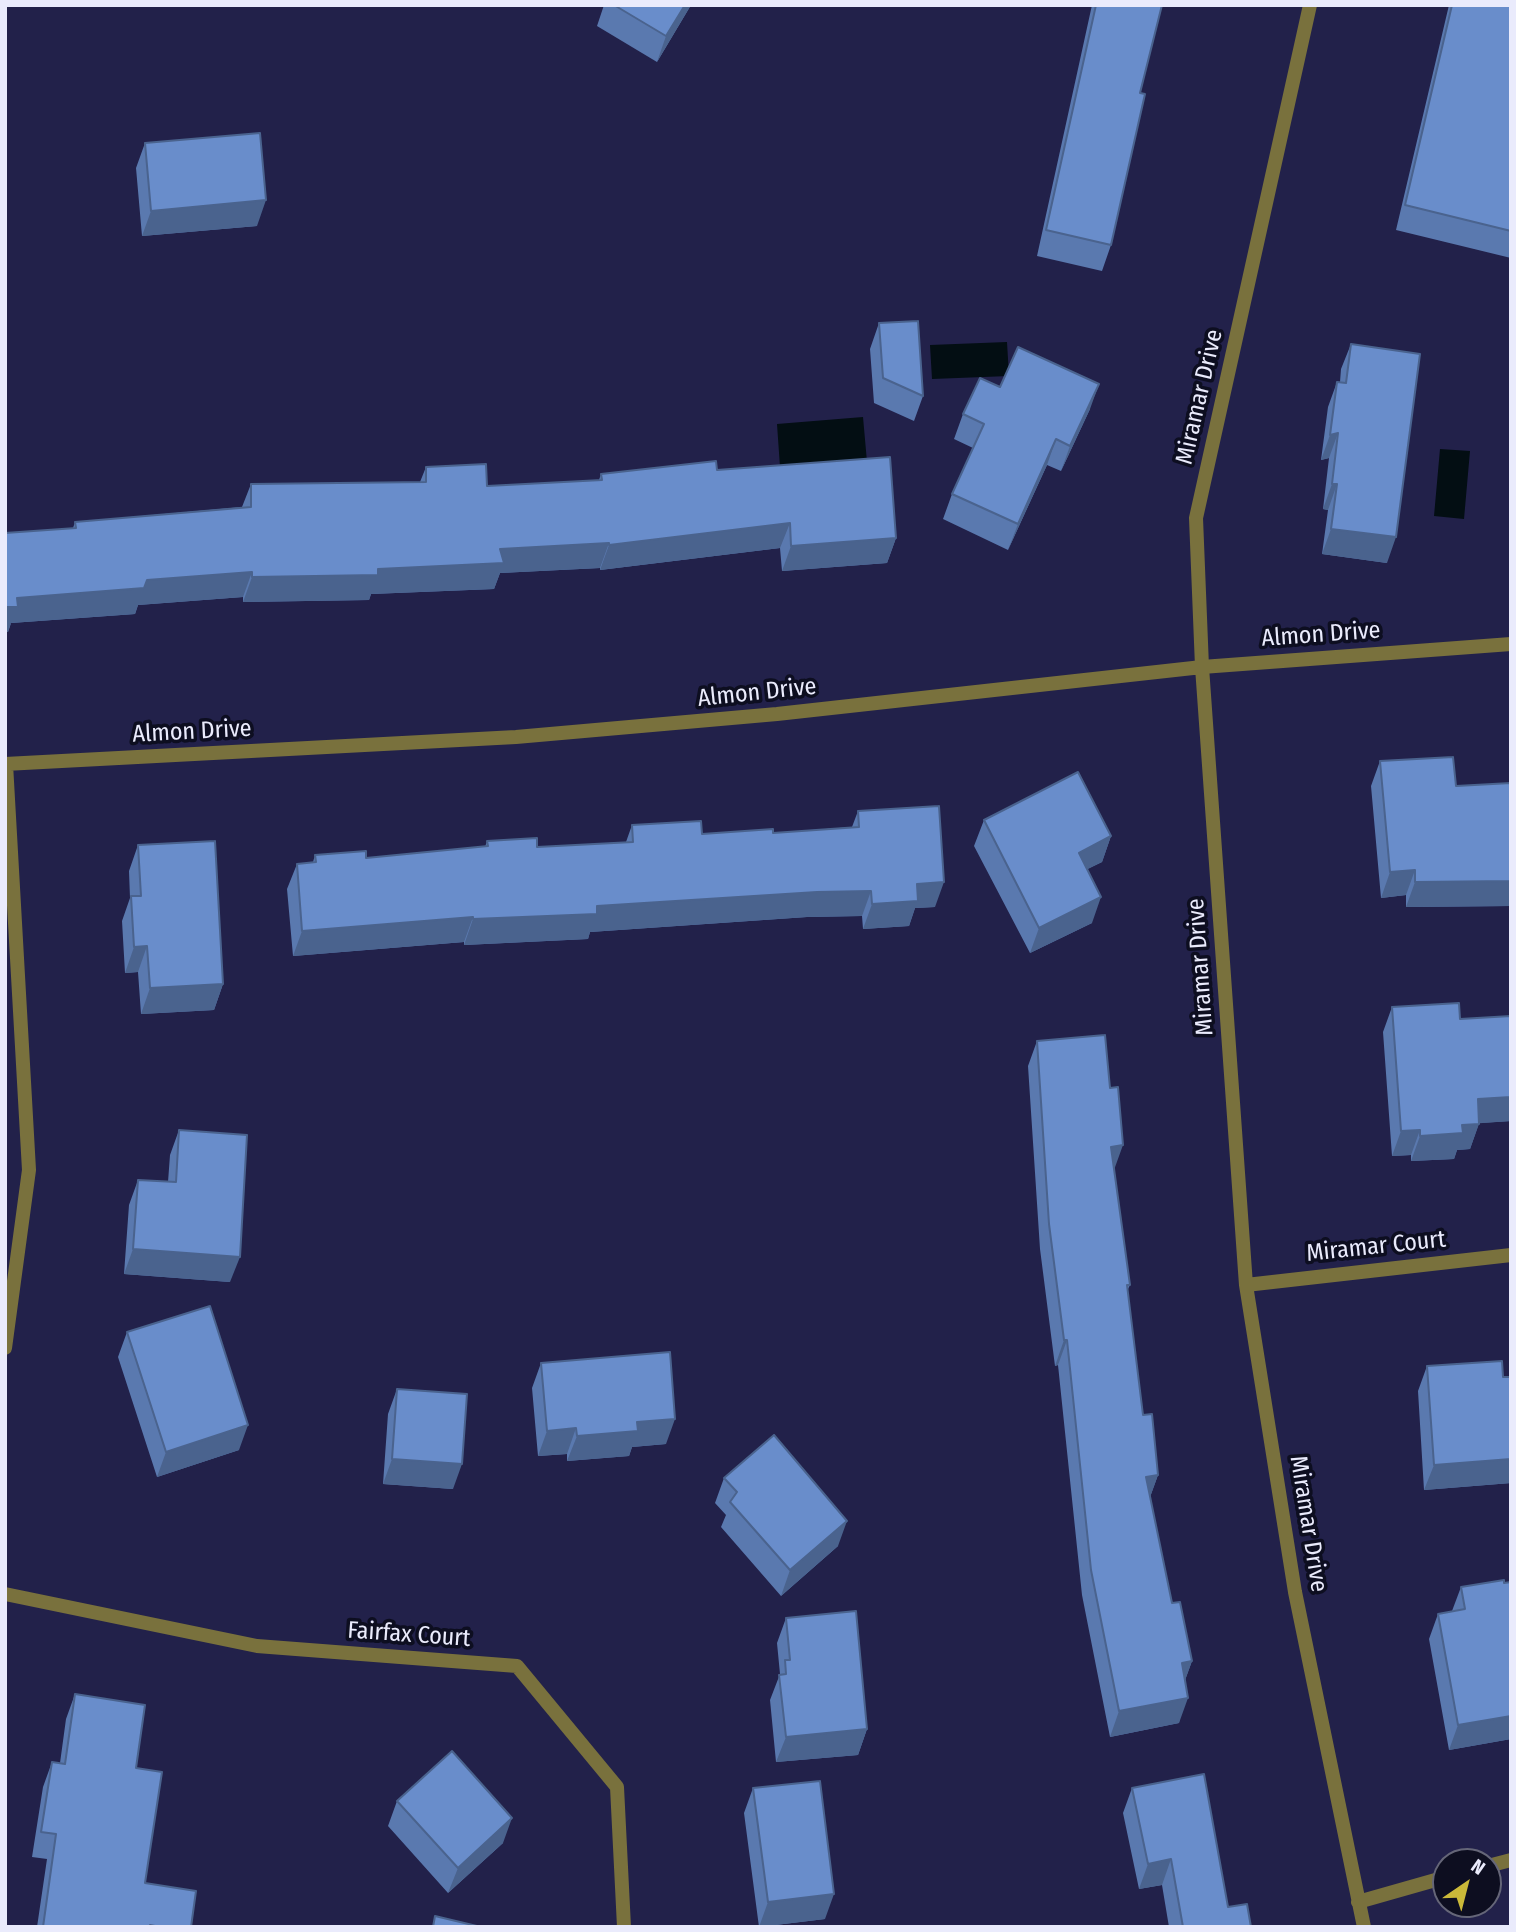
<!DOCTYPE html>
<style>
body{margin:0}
#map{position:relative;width:1516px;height:1932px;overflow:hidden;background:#22214a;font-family:"Fira Sans Condensed",sans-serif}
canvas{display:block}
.frame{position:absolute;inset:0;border:7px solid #eaebfc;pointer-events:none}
.north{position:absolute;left:1432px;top:1848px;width:70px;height:70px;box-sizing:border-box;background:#0d0e20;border:2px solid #656678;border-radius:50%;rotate:35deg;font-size:19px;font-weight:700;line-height:28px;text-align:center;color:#eaebfc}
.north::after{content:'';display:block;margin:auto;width:24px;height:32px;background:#cbb939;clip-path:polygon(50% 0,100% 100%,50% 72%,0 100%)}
</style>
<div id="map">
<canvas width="1516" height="1932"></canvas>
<div class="frame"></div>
<div class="north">N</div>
</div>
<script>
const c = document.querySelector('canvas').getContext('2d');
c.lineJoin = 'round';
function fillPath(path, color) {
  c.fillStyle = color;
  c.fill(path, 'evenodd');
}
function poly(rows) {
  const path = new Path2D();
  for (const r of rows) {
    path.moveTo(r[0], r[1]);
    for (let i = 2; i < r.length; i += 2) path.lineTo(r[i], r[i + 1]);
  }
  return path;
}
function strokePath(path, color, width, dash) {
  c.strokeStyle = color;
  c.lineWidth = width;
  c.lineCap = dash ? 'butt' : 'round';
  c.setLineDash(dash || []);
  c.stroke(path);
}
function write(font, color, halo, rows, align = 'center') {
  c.font = font + ' "Fira Sans Condensed",sans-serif';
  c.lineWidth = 7;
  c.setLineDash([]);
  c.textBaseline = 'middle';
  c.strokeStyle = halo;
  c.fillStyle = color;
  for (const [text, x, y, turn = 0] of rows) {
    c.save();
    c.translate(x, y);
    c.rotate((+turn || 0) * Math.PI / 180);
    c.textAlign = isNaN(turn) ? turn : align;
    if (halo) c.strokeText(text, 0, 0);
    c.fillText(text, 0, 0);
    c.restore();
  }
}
const water = poly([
 [1007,342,1009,376,932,379,930,345],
 [863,417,867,462,780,467,777,424],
 [1440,449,1470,451,1464,519,1434,516]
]);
const minor = poly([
 [1310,5,1196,518,1202,667,1246,1285,1295,1592,1364,1927],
 [5,764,516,737,777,714,1202,667,1511,644],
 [1246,1285,1511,1255],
 [5,1348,29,1170,6,764],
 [5,1594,257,1646,517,1666,617,1787,624,1927],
 [1488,1866,1511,1860],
 [1358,1902,1446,1877]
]);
const wall = poly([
 [604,5,691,5,657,62,597,26],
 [1092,5,1162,5,1140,93,1111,245,1102,271,1037,256],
 [1449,5,1511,5,1511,258,1396,230],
 [145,143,257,226,142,236,136,168],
 [879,323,923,396,914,421,874,403,870,349],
 [1351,344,1387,563,1322,554,1328,510,1323,509,1329,458,1321,460,1328,407,1337,382,1340,382,1341,369],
 [1000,387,1090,409,1061,471,1047,465,1008,550,943,519,952,494,973,448,954,439,963,414],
 [426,467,487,486,599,480,601,474,717,470,896,538,887,563,782,571,780,548,600,570,600,568,500,573,494,589,371,594,369,600,243,602,243,597,138,605,135,614,11,623,8,632,5,632,73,528,75,522,242,507,251,484,420,482],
 [1380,761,1456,786,1511,783,1511,906,1406,907,1406,895,1381,898,1371,786],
 [858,811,935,907,915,908,909,926,863,929,862,916,807,917,590,932,588,939,464,945,464,942,293,956,287,889,297,864,313,862,315,855,366,858,485,847,487,841,537,847,626,842,632,825,702,834,773,833,852,827],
 [984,820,1111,836,1102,862,1087,869,1092,923,1030,953,974,846],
 [138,845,223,984,214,1010,141,1014,138,972,125,973,122,921,130,898,129,871],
 [1392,1007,1460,1019,1511,1016,1511,1121,1479,1123,1470,1149,1457,1150,1454,1159,1411,1161,1411,1155,1392,1156,1383,1032],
 [1037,1041,1114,1170,1130,1285,1127,1291,1139,1388,1143,1415,1158,1475,1150,1497,1172,1603,1192,1661,1185,1680,1179,1723,1110,1737,1082,1595,1058,1365,1055,1366,1040,1249,1028,1066],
 [179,1130,230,1282,124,1274,129,1205,138,1180,168,1182,170,1155],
 [127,1332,239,1450,157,1477,118,1357],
 [541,1363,666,1444,632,1447,629,1456,567,1461,567,1454,538,1456,532,1388],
 [1427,1366,1503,1377,1511,1377,1511,1483,1424,1490,1418,1391],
 [397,1389,453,1489,383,1484,388,1414],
 [724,1478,838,1546,781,1596,721,1527,726,1515,715,1503],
 [1511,1582,1511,1739,1449,1750,1429,1639,1438,1614,1452,1611,1461,1587],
 [786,1618,867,1729,858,1755,776,1762,770,1700,780,1674,777,1643],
 [75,1694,136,1768,145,1883,191,1927,37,1927,47,1859,32,1857,43,1787,52,1762,60,1763,66,1719],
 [753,1788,825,1919,759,1927,744,1813],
 [1132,1788,1228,1907,1251,1927,1169,1927,1162,1885,1139,1889,1123,1813],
 [397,1801,503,1843,448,1893,388,1826]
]);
const shadedWall = poly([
 [685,5,691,5,657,62,666,36],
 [266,200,257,226,142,236,151,211],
 [1099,384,1090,409,1061,471,1070,446],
 [1338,433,1329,458,1321,460,1330,435],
 [1056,439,1047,465,1008,550,1018,524],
 [1332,484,1337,484,1328,510,1323,509],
 [790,523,780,548,600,570,609,545],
 [1331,529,1396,537,1387,563,1322,554],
 [896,538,887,563,782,571,791,546],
 [609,543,600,568,500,573,494,589,371,594,369,600,243,602,252,577,500,549],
 [252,572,243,597,138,605,135,614,11,623,8,632,5,632,5,607,17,598,147,580],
 [1111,836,1102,862,1070,878,1079,853],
 [1415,870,1406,895,1381,898,1390,872],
 [1511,881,1511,906,1406,907,1415,882],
 [944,882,935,907,915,908,909,926,863,929,872,904,917,884],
 [871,891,862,916,807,917,590,932,588,939,464,945,473,919,597,906,817,892],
 [1101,897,1092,923,1030,953,1039,928],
 [473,917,464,942,293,956,302,931],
 [147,946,138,972,125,973,134,947],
 [223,984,214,1010,141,1014,150,988],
 [1511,1097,1511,1121,1469,1124,1478,1099],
 [1479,1124,1470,1149,1457,1150,1454,1159,1411,1161,1420,1136,1462,1125],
 [1420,1130,1411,1155,1392,1156,1401,1131],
 [1123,1145,1114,1170,1111,1147],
 [133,1249,240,1257,230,1282,124,1274],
 [1064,1340,1067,1340,1058,1365,1055,1366],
 [675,1419,666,1444,632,1447,629,1456,567,1461,577,1436,637,1422],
 [248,1425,239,1450,157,1477,166,1452],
 [576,1428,567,1454,538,1456,547,1431],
 [392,1459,462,1464,453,1489,383,1484],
 [1511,1459,1511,1483,1424,1490,1434,1465],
 [1158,1475,1149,1500,1146,1477],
 [847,1521,838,1546,781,1596,790,1570],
 [1192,1661,1183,1686,1182,1663],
 [1188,1698,1179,1723,1110,1737,1119,1711],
 [1511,1716,1511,1739,1449,1750,1458,1725],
 [867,1729,858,1755,776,1762,786,1737],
 [512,1818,503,1843,448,1893,458,1868],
 [1171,1859,1162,1885,1139,1889,1148,1864],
 [834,1894,825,1919,759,1927,768,1902]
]);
const building = poly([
 [614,5,685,5,666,36,614,5],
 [1096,5,1162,5,1140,93,1145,94,1111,245,1046,230,1096,5],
 [1452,5,1511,5,1511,231,1405,205,1452,5],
 [260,133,266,200,151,211,145,143,260,133],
 [918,321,923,396,883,378,879,323,918,321],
 [1351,344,1420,354,1396,537,1331,529,1337,484,1332,484,1338,433,1330,435,1337,382,1346,383,1351,344],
 [1018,347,1099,384,1070,446,1056,439,1018,524,952,494,984,424,963,414,980,378,1000,387,1018,347],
 [890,457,896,538,791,546,790,523,609,545,609,543,500,549,504,563,378,569,378,575,252,577,252,572,147,580,144,588,17,598,18,607,5,607,5,533,76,528,75,522,251,507,251,484,426,482,426,467,486,464,487,486,602,480,601,474,716,461,717,470,890,457],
 [1453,757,1456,786,1511,783,1511,881,1415,882,1415,870,1390,872,1380,761,1453,757],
 [1078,772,1111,836,1079,853,1101,897,1039,928,984,820,1078,772],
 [939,806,944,882,917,884,918,901,872,904,871,891,817,892,597,906,597,914,473,919,473,917,302,931,297,864,316,862,315,855,366,851,366,858,488,846,487,841,537,838,537,847,633,842,632,825,701,821,702,834,773,829,773,833,859,827,858,811,939,806],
 [215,841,223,984,150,988,147,946,134,947,131,896,141,896,138,845,215,841],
 [1459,1003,1460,1019,1511,1016,1511,1097,1478,1099,1479,1124,1462,1125,1463,1133,1420,1136,1420,1130,1401,1131,1392,1007,1459,1003],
 [1105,1035,1110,1088,1118,1087,1123,1145,1111,1147,1130,1285,1127,1285,1143,1415,1152,1414,1158,1475,1146,1477,1172,1603,1180,1602,1192,1661,1182,1663,1188,1698,1119,1711,1091,1570,1067,1340,1064,1340,1049,1224,1037,1041,1105,1035],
 [179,1130,247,1135,240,1257,133,1249,138,1180,176,1182,179,1130],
 [210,1306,248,1425,166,1452,127,1332,210,1306],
 [670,1352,675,1419,637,1422,638,1431,577,1436,576,1428,547,1431,541,1363,670,1352],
 [1502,1361,1503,1377,1511,1377,1511,1459,1434,1465,1427,1366,1502,1361],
 [397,1389,467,1394,462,1464,392,1459,397,1389],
 [774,1435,847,1521,790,1570,730,1502,737,1492,724,1478,774,1435],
 [1504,1580,1504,1583,1511,1582,1511,1716,1458,1725,1438,1614,1465,1609,1461,1587,1504,1580],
 [856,1611,867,1729,786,1737,779,1675,786,1674,785,1660,790,1660,786,1618,856,1611],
 [75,1694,145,1705,136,1768,162,1772,145,1883,196,1891,191,1927,160,1927,150,1925,150,1927,43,1927,56,1834,41,1832,52,1762,65,1764,75,1694],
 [452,1751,512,1818,458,1868,397,1801,452,1751],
 [1204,1774,1228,1907,1247,1904,1251,1927,1183,1927,1171,1859,1148,1864,1132,1788,1204,1774],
 [820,1781,834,1894,768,1902,753,1788,820,1781],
 [435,1916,481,1927,433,1927,435,1916]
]);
const streetNames = [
 ["Miramar Drive",1200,397,-77],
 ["Almon Drive",1321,635,-4],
 ["Almon Drive",757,693,-6],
 ["Almon Drive",192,732,-3],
 ["Miramar Drive",1201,967,-94],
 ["Miramar Court",1376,1247,-6],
 ["Miramar Drive",1308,1524,81],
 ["Fairfax Court",409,1635,4]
];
fillPath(water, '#030e13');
strokePath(minor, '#79713d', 14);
fillPath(wall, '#5a79af');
fillPath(shadedWall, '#4a638e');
fillPath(building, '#698dcb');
strokePath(building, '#4a638e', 2);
write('24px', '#eaebfc', '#0d0e20', streetNames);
</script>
